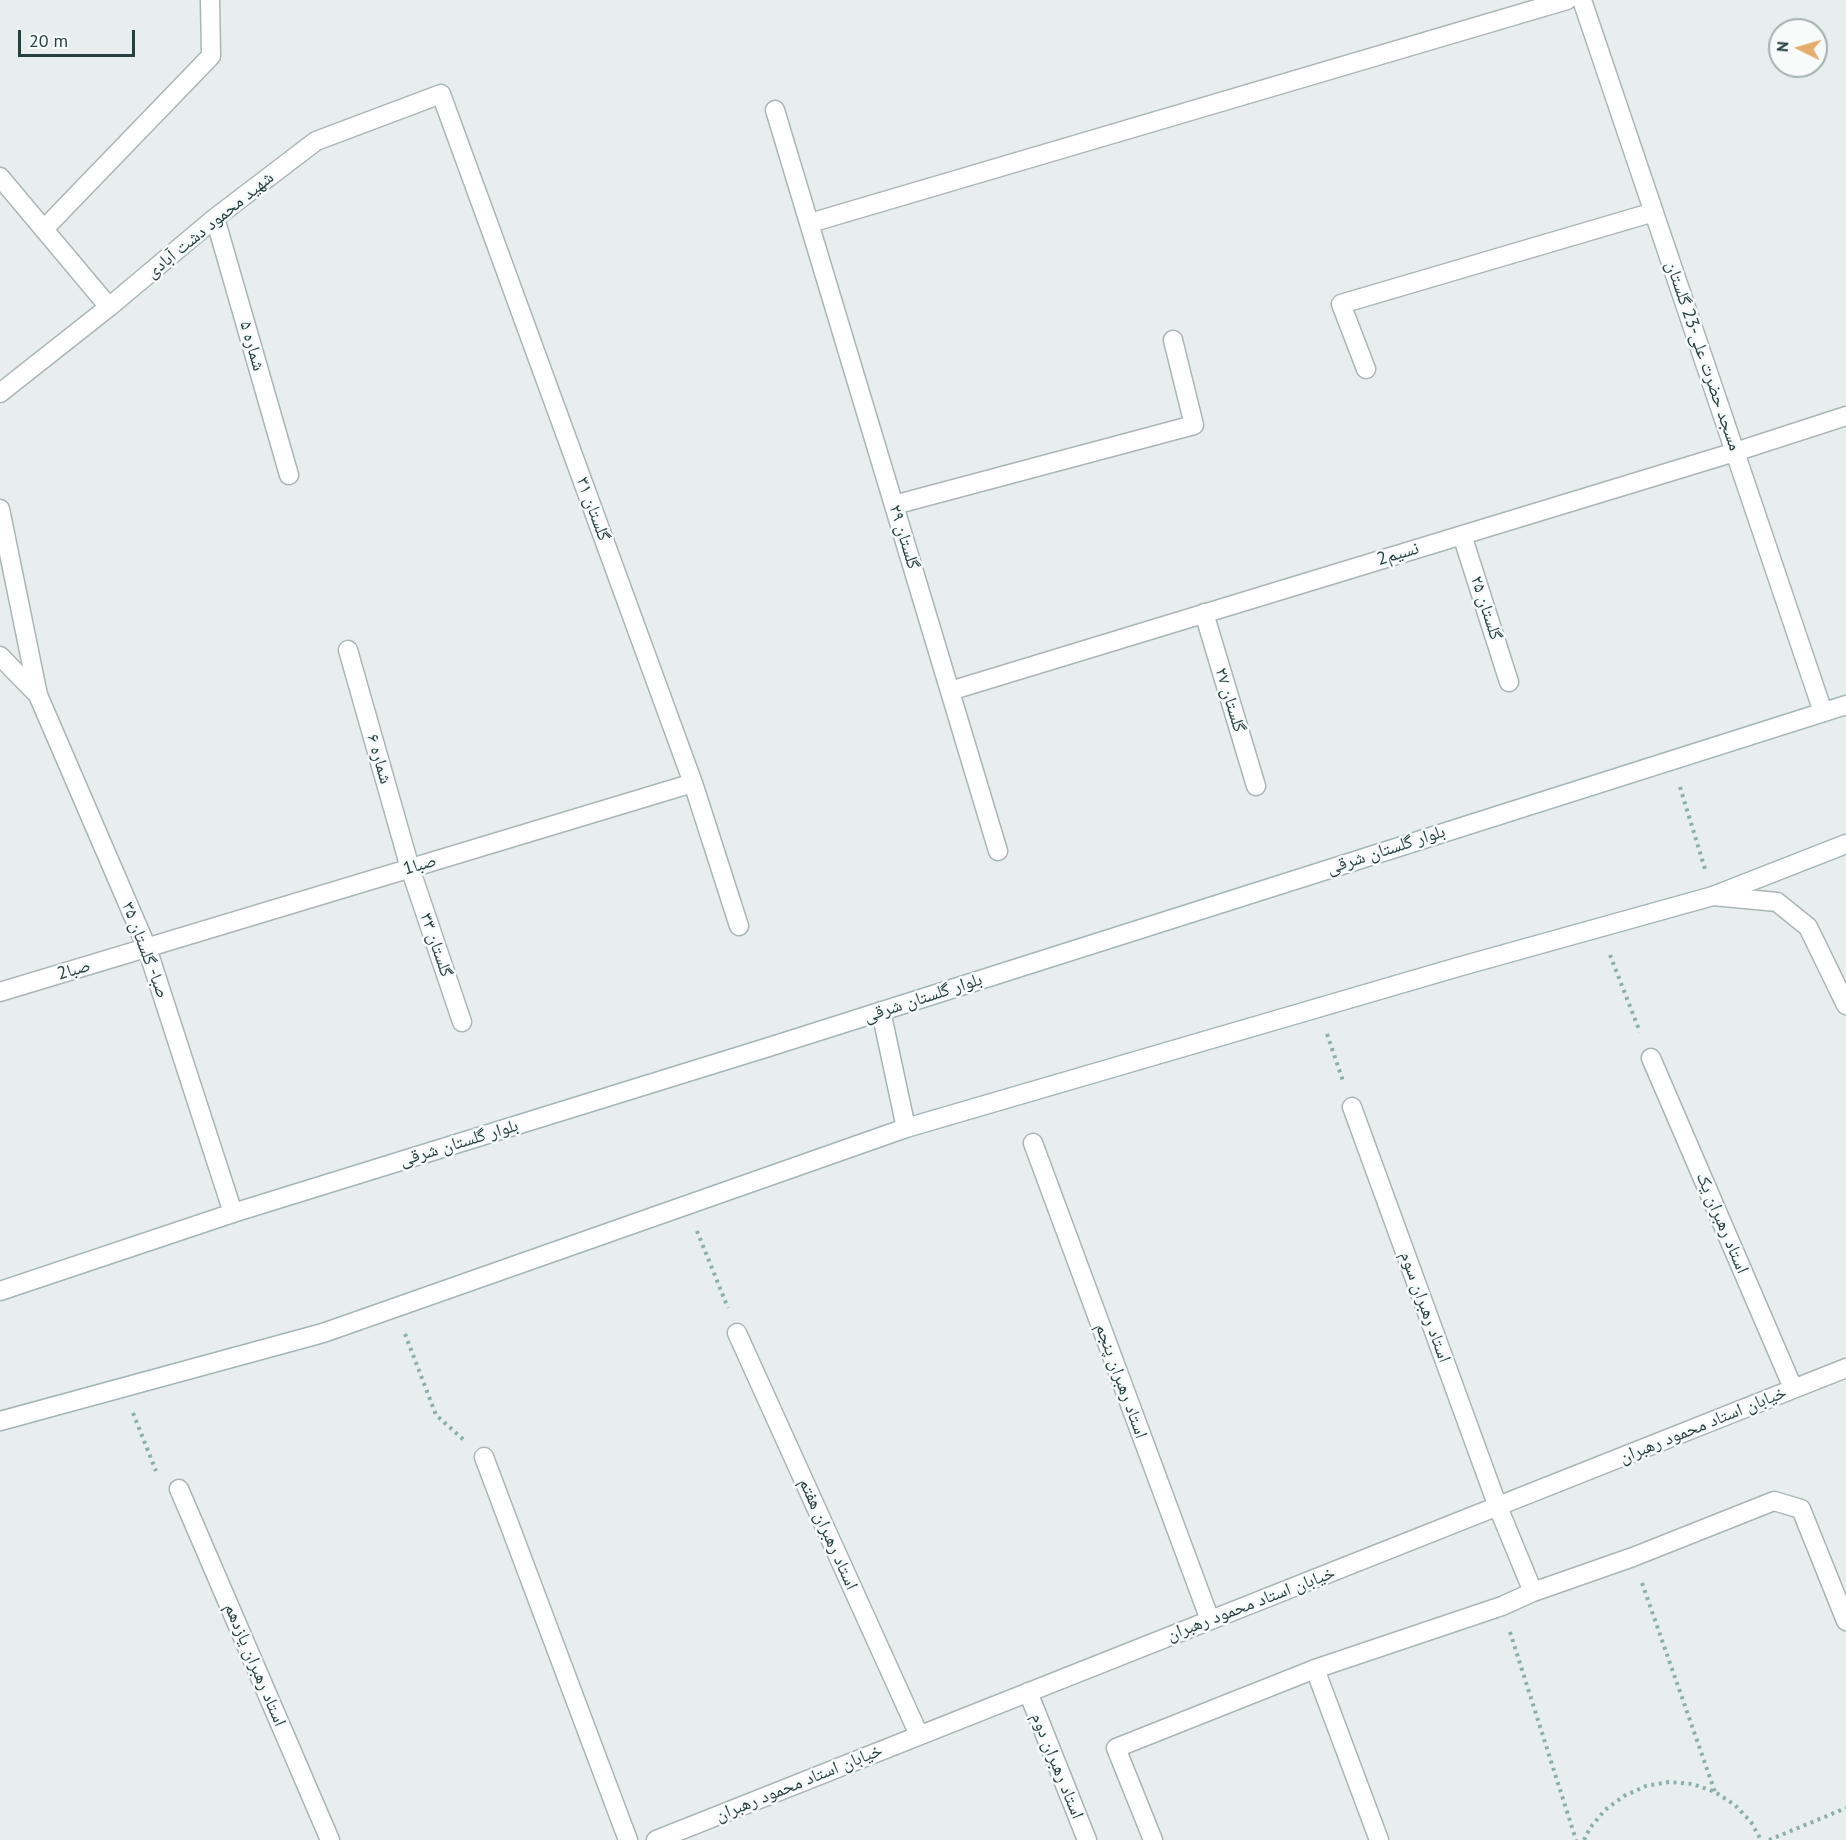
<!DOCTYPE html>
<meta charset="utf-8">
<style>
body{margin:0}
#map{position:relative;width:1846px;height:1840px;overflow:hidden;background:#e7eeed;font-family:"PT Sans",sans-serif}
canvas{display:block}
.north{position:absolute;left:1768px;top:18px;width:60px;height:60px;box-sizing:border-box;background:#f7fbfa;border:2px solid #a4b0af;border-radius:50%;rotate:275deg;font-size:16px;font-weight:700;line-height:24px;text-align:center;color:#273f3f}
.north::after{content:'';display:block;margin:auto;width:21px;height:27px;background:#e5ab6d;clip-path:polygon(50% 0,100% 100%,50% 72%,0 100%)}
.scale{position:absolute;left:18px;top:30px;width:117px;height:27px;box-sizing:border-box;border:3px solid #273f3f;border-top:0;padding-left:8px;font-size:18px;line-height:21px;white-space:nowrap;color:#273f3f;-webkit-text-stroke:4px #f7fbfa;paint-order:stroke}
</style>
<div id="map">
<canvas width="1846" height="1840"></canvas>
<div class="north">N</div>
<div class="scale">20 m</div>
</div>
<script>
const c = document.querySelector('canvas').getContext('2d');
c.lineJoin = 'round';
function poly(rows) {
  const path = new Path2D();
  for (const r of rows) {
    path.moveTo(r[0], r[1]);
    for (let i = 2; i < r.length; i += 2) path.lineTo(r[i], r[i + 1]);
  }
  return path;
}
function strokePath(path, color, width, dash) {
  c.strokeStyle = color;
  c.lineWidth = width;
  c.lineCap = dash ? 'butt' : 'round';
  c.setLineDash(dash || []);
  c.stroke(path);
}
function write(font, color, halo, rows, align = 'center') {
  c.font = font + ' "PT Sans","Noto Naskh Arabic",sans-serif';
  c.lineWidth = 5;
  c.setLineDash([]);
  c.textBaseline = 'middle';
  c.strokeStyle = halo;
  c.fillStyle = color;
  for (const [text, x, y, turn = 0] of rows) {
    c.save();
    c.translate(x, y);
    c.rotate((+turn || 0) * Math.PI / 180);
    c.textAlign = isNaN(turn) ? turn : align;
    if (halo) c.strokeText(text, 0, 0);
    c.fillText(text, 0, 0);
    c.restore();
  }
}
const path = poly([
 [1680,787,1705,869],
 [1610,955,1640,1032],
 [1327,1034,1343,1081],
 [697,1231,728,1308],
 [405,1334,436,1415,464,1440],
 [133,1413,156,1471],
 [1642,1583,1715,1792],
 [1510,1632,1576,1840],
 [1584,1840,1590,1828,1605,1810,1624,1796,1646,1786,1669,1782,1693,1784,1715,1792,1735,1805,1751,1822,1761,1840],
 [1769,1840,1846,1808]
]);
const minor = poly([
 [1582,0,1823,712],
 [775,110,998,851],
 [0,177,109,307],
 [215,218,289,475],
 [810,223,1567,0],
 [45,228,211,56,210,0],
 [1366,369,1341,304,1654,212],
 [0,393,109,307,215,218,316,141,441,94,693,783,739,926],
 [894,505,1194,425,1173,340],
 [0,509,38,695,147,948,233,1213],
 [1462,535,1509,682],
 [1204,613,1256,786],
 [348,650,410,868,462,1022],
 [0,656,38,695],
 [950,691,1735,452,1846,416],
 [1713,896,1777,902,1808,927,1846,1005],
 [0,992,693,783],
 [1651,1058,1793,1388],
 [1352,1107,1498,1507,1533,1592],
 [1033,1143,1210,1620],
 [737,1333,919,1735],
 [484,1457,628,1840],
 [179,1489,330,1840],
 [1315,1669,1379,1840],
 [1028,1692,1087,1840],
 [656,1840,1846,1368],
 [1153,1840,1116,1748,1315,1669,1502,1606,1533,1592,1633,1557,1774,1501,1801,1509,1846,1621]
]);
const secondary = poly([
 [881,1011,906,1128],
 [0,1291,233,1213,772,1046,1846,705],
 [0,1421,323,1333,906,1128,1458,967,1713,896,1846,844]
]);
const streetNames = [
 ["شهید محمود دشت آبادی",210,225,-39],
 ["شماره ۵",252,346,74],
 ["مسجد حضرت علی-23 گلستان",1703,356,71],
 ["گلستان ۳۱",593,509,70],
 ["گلستان ۲۹",904,537,73],
 ["نسیم2",1398,554,-17],
 ["گلستان ۲۵",1486,608,72],
 ["گلستان ۲۷",1230,700,73],
 ["شماره ۶",379,759,74],
 ["بلوار گلستان شرقی",1386,850,-18],
 ["صبا1",420,865,-17],
 ["گلستان ۳۳",436,945,71],
 ["صبا- گلستان ۳۵",145,950,69],
 ["صبا2",74,970,-17],
 ["بلوار گلستان شرقی",923,998,-18],
 ["بلوار گلستان شرقی",459,1143,-17],
 ["استاد رهبران یک",1722,1223,67],
 ["استاد رهبران سوم",1425,1307,70],
 ["استاد رهبران پنجم",1121,1381,70],
 ["خیابان استاد محمود رهبران",1703,1425,-22],
 ["استاد رهبران هفتم",828,1534,66],
 ["خیابان استاد محمود رهبران",1251,1604,-21],
 ["استاد رهبران یازدهم",255,1665,67],
 ["استاد رهبران دوم",1057,1766,68],
 ["خیابان استاد محمود رهبران",799,1783,-22]
];
strokePath(minor, '#aab6b5', 21);
strokePath(secondary, '#a3b6b5', 21);
strokePath(path, '#8aafad', 4, [3, 4.5]);
strokePath(minor, '#fff', 18);
strokePath(secondary, '#fff', 18);
write('18px', '#273f3f', '#f7fbfa', streetNames);
</script>
